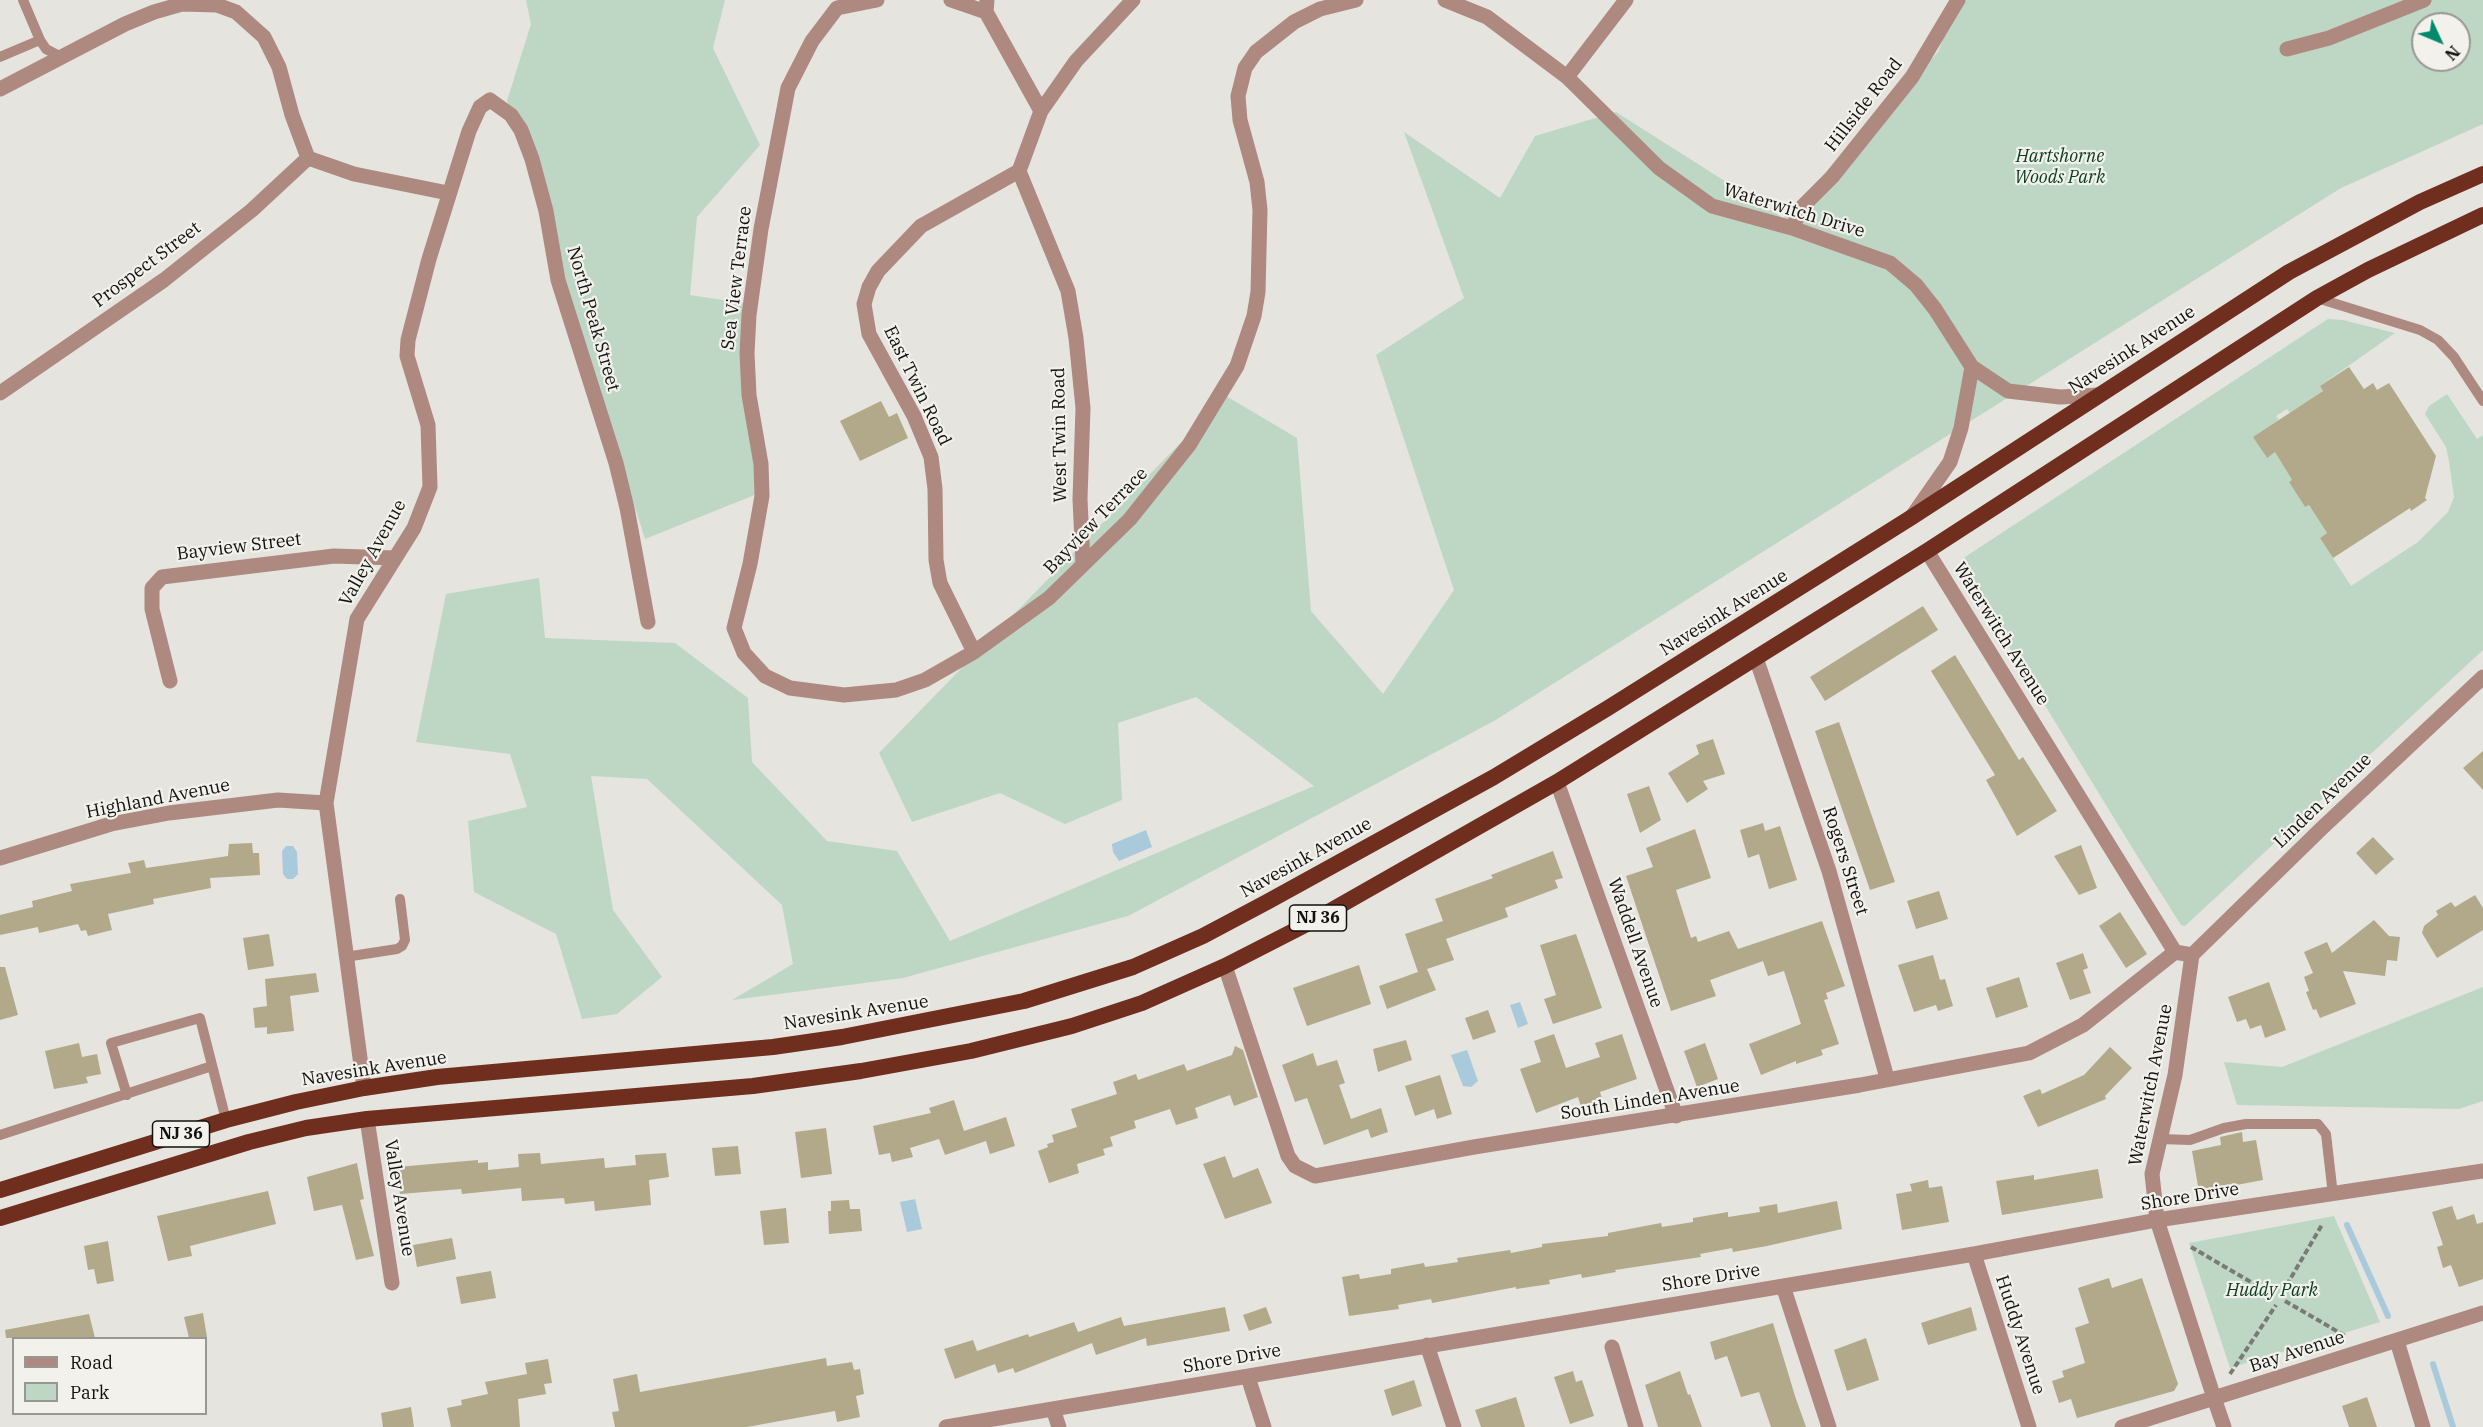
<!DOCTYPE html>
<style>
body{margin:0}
#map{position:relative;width:2483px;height:1427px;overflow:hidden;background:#e5e4df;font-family:"IBM Plex Serif",serif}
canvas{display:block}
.legend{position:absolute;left:12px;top:1337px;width:195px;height:78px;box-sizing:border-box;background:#f2f1ec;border:2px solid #989794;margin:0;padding:8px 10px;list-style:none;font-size:18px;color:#11110f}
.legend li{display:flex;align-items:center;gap:12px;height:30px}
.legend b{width:30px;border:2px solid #989794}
.north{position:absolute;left:2411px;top:12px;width:60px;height:60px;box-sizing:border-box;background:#f2f1ec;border:2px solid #989794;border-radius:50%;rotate:134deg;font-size:16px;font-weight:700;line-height:24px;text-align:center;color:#11110f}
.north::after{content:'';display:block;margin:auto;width:21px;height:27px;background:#04896d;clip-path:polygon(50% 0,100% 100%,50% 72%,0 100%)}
</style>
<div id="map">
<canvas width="2483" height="1427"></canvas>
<ul class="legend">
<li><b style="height:8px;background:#ad8980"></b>Road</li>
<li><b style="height:16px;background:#bed7c5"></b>Park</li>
</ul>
<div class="north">N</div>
</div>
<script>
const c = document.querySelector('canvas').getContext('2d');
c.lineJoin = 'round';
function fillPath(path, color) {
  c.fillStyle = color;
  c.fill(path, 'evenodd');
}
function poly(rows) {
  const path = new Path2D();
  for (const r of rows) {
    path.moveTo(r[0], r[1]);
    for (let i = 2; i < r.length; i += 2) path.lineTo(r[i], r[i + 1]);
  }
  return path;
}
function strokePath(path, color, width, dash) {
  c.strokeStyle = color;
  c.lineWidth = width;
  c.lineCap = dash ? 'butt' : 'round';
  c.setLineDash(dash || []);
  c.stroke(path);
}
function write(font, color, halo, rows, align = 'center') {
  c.font = font + ' "IBM Plex Serif",serif';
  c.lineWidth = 4.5;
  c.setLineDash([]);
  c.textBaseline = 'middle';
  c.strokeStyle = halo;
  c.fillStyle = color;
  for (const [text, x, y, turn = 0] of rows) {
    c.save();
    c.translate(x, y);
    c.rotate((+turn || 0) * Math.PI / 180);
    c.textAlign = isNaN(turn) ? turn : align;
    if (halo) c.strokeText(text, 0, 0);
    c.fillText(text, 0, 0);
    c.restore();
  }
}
const green = poly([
 [526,0,725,0,713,48,760,145,697,217,690,295,749,304,757,494,645,539,507,101,531,24],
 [1957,0,2483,0,2483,124,2341,188,1494,721,1128,916,903,978,732,1000,793,964,782,905,647,779,591,776,613,910,662,977,617,1014,582,1019,556,934,474,892,468,821,527,807,510,754,416,742,446,594,539,578,545,638,675,643,748,698,752,762,827,841,897,851,950,941,1314,786,1196,697,1118,723,1122,800,1065,824,1000,793,912,822,879,753,1226,396,1297,438,1311,611,1383,694,1454,590,1376,355,1464,298,1404,132,1500,198,1535,136,1616,112,1783,218,1938,52],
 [2423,24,2459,24,2459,60,2423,60],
 [2328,319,2343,320,2395,333,2320,386,2323,391,2290,413,2287,409,2276,416,2279,420,2254,437,2266,457,2275,452,2292,480,2289,482,2305,507,2309,505,2327,533,2320,538,2351,586,2418,542,2448,512,2454,497,2449,461,2446,447,2425,414,2429,406,2447,394,2477,439,2483,435,2483,650,2185,926,2181,925,2136,854,1970,583,1963,562,1965,557],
 [2483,987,2483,1101,2459,1109,2237,1105,2224,1062,2282,1067],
 [2334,1216,2380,1322,2230,1368,2189,1243]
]);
const water = poly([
 [1146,830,1152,847,1119,861,1113,852,1112,844],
 [286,846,293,846,297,852,298,874,293,879,287,879,283,874,282,851],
 [1520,1002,1528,1024,1518,1028,1510,1005],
 [1467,1050,1478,1081,1471,1087,1463,1086,1451,1055],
 [915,1199,922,1229,907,1232,900,1202]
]);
const stream = poly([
 [2347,1225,2388,1316],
 [2433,1364,2453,1427]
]);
const building = poly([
 [2349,367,2364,389,2373,383,2377,390,2389,383,2436,456,2425,498,2427,500,2411,511,2410,508,2333,558,2320,538,2327,533,2309,505,2305,507,2289,482,2292,480,2275,452,2267,458,2253,437,2323,391,2320,386],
 [881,401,889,417,897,413,908,438,860,461,840,421],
 [1923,606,1938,630,1825,701,1810,677],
 [1955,655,2019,760,2023,757,2057,811,2017,836,1986,780,1995,775,1931,671],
 [1839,722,1895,882,1870,890,1815,731],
 [1713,739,1725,774,1703,781,1708,789,1687,803,1668,773,1699,754,1696,745],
 [2483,751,2483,790,2463,768],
 [1649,786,1661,820,1640,833,1627,794],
 [1763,823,1765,831,1780,826,1797,880,1769,889,1759,854,1748,858,1740,830],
 [1695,829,1711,878,1676,890,1691,938,1696,936,1698,942,1729,931,1738,949,1822,921,1845,986,1826,993,1828,999,1824,1000,1839,1044,1821,1050,1823,1055,1796,1064,1796,1061,1761,1075,1749,1044,1801,1024,1784,971,1768,976,1763,961,1710,980,1716,996,1671,1011,1626,876,1653,867,1646,848],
 [2373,837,2394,859,2376,875,2356,853],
 [252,843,253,853,259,853,260,875,210,878,211,888,153,899,154,904,108,914,112,930,88,936,86,930,81,931,78,924,39,933,38,927,0,935,0,915,33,907,32,901,72,891,70,884,131,873,128,863,144,860,146,868,228,856,229,844],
 [2081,845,2097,888,2079,895,2054,856],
 [1553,851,1563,878,1555,880,1558,888,1505,908,1508,917,1446,939,1454,960,1427,969,1436,990,1387,1009,1379,986,1418,972,1405,934,1443,921,1435,899,1493,878,1491,875],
 [1939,891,1948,919,1916,929,1907,901],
 [2475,895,2483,908,2483,930,2437,958,2422,933,2424,926,2438,915,2436,911,2451,902,2455,907],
 [2120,912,2147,954,2126,968,2099,926],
 [2374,920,2389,936,2400,937,2397,961,2387,960,2385,976,2343,971,2356,1004,2320,1018,2316,1009,2313,1010,2306,992,2309,991,2304,977,2313,973,2304,952,2327,942,2332,953],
 [269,934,274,966,248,970,243,938],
 [1576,934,1602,1008,1553,1024,1544,999,1556,995,1540,945],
 [2083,953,2088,968,2083,970,2091,993,2070,1000,2056,963],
 [1933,955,1940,980,1945,979,1953,1006,1938,1011,1936,1005,1914,1012,1898,965],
 [1359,965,1371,1004,1307,1026,1293,988],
 [0,967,5,967,18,1015,0,1020],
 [316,973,319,992,290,996,294,1031,267,1034,267,1027,255,1028,253,1008,267,1006,265,979],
 [2019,977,2028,1007,1996,1018,1986,988],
 [2269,982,2286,1030,2265,1038,2261,1025,2250,1029,2246,1019,2237,1022,2228,997],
 [1488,1010,1496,1032,1473,1040,1465,1018],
 [1554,1034,1566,1068,1600,1057,1595,1043,1622,1034,1637,1079,1600,1092,1604,1106,1583,1113,1578,1097,1536,1113,1520,1069,1541,1062,1534,1041],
 [1406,1040,1412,1060,1378,1072,1373,1049],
 [79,1043,82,1057,97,1054,101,1074,86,1077,88,1083,54,1089,45,1051],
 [1705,1043,1718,1079,1697,1087,1684,1051],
 [1235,1046,1243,1050,1258,1097,1234,1106,1230,1095,1195,1108,1198,1118,1176,1125,1170,1109,1134,1121,1136,1128,1110,1137,1113,1146,1103,1149,1105,1155,1077,1164,1079,1173,1049,1183,1038,1151,1048,1147,1047,1144,1054,1142,1052,1135,1077,1127,1071,1109,1117,1094,1113,1082,1136,1074,1138,1080,1184,1064,1187,1071,1232,1055],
 [2110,1047,2132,1068,2105,1096,2106,1099,2038,1127,2023,1096,2040,1089,2042,1094,2084,1075],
 [1313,1053,1317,1066,1337,1060,1345,1083,1339,1085,1351,1119,1381,1108,1388,1132,1371,1138,1368,1129,1324,1145,1307,1098,1295,1102,1282,1065],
 [1440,1075,1452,1114,1437,1119,1434,1109,1415,1116,1405,1086],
 [954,1100,964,1131,1006,1117,1015,1146,990,1154,986,1141,945,1155,939,1139,910,1148,913,1157,892,1162,890,1153,879,1155,873,1126,931,1113,929,1108],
 [826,1128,832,1174,801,1178,795,1132],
 [2242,1132,2243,1142,2256,1140,2263,1180,2199,1192,2192,1151,2221,1145,2220,1137],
 [738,1146,741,1174,715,1176,712,1148],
 [540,1153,541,1164,604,1158,605,1168,636,1165,635,1155,666,1153,669,1177,649,1180,651,1205,595,1211,594,1201,565,1204,564,1198,522,1201,521,1188,462,1194,461,1189,400,1194,397,1167,478,1160,478,1163,488,1162,488,1170,519,1167,518,1154],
 [1225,1156,1233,1178,1258,1168,1272,1203,1225,1219,1203,1164],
 [357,1163,364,1199,360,1200,374,1256,356,1260,342,1205,314,1211,307,1177],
 [2098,1169,2103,1198,2002,1215,1996,1181,2034,1175,2034,1180],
 [1928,1180,1929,1188,1942,1186,1949,1222,1902,1230,1896,1194,1912,1191,1910,1184],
 [268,1191,276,1224,190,1246,192,1256,168,1261,157,1216],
 [849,1200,850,1209,860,1209,862,1231,829,1234,828,1211,831,1211,831,1201],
 [1837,1201,1842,1229,1767,1246,1733,1252,1732,1248,1700,1254,1701,1257,1615,1270,1616,1272,1582,1278,1581,1274,1549,1280,1550,1284,1516,1289,1516,1287,1432,1303,1431,1299,1398,1305,1399,1309,1349,1316,1342,1277,1359,1274,1360,1279,1391,1274,1391,1269,1424,1263,1425,1267,1458,1262,1457,1258,1510,1250,1511,1253,1542,1247,1542,1244,1608,1236,1608,1233,1645,1226,1661,1223,1662,1227,1693,1222,1693,1218,1728,1212,1728,1217,1760,1212,1759,1207,1777,1204,1778,1213],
 [2452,1206,2457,1220,2474,1214,2477,1224,2483,1222,2483,1279,2459,1287,2451,1265,2443,1268,2437,1247,2443,1245,2432,1212],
 [786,1208,789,1243,764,1245,760,1211],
 [452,1238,456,1259,417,1267,413,1245],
 [108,1241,114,1281,97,1284,94,1269,88,1270,84,1246],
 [491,1271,496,1298,461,1304,456,1277],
 [2109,1278,2112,1288,2142,1278,2178,1384,2174,1391,2077,1418,2071,1399,2059,1403,2052,1381,2064,1377,2062,1371,2085,1363,2075,1328,2089,1323,2078,1288],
 [1225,1307,1230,1331,1147,1346,1146,1338,1096,1355,1092,1343,1015,1373,1013,1368,998,1373,995,1364,955,1379,944,1349,973,1340,977,1351,1028,1334,1029,1337,1074,1322,1078,1332,1121,1317,1124,1326],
 [1266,1307,1272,1323,1249,1331,1243,1315],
 [1971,1307,1977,1330,1928,1345,1921,1323],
 [203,1313,207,1337,189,1338,184,1317],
 [89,1314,95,1338,6,1338,5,1330],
 [1773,1323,1795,1396,1806,1427,1771,1427,1759,1392,1741,1397,1727,1356,1715,1360,1710,1342],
 [1866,1338,1879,1380,1847,1391,1834,1350],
 [826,1358,827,1366,852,1362,854,1370,860,1369,864,1394,856,1396,860,1417,837,1422,835,1411,747,1427,615,1427,612,1412,619,1411,613,1379,637,1374,640,1392],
 [548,1359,552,1383,544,1384,546,1394,518,1399,520,1427,451,1427,447,1408,462,1405,461,1400,488,1394,485,1382,527,1374,525,1363],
 [1573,1371,1576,1382,1582,1380,1594,1416,1570,1424,1554,1377],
 [1680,1371,1688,1395,1690,1394,1702,1427,1658,1427,1645,1385],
 [1414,1380,1422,1406,1392,1416,1384,1390],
 [1516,1397,1525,1427,1481,1427,1475,1410],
 [2367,1397,2377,1427,2349,1427,2342,1406],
 [411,1407,414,1427,383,1427,381,1413]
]);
const path = poly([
 [2191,1247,2273,1295],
 [2282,1293,2323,1223],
 [2285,1301,2347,1337],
 [2230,1374,2276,1305]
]);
const service = poly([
 [23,0,40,40,46,49,61,57],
 [0,57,40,40],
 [2317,298,2420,330,2438,340,2454,357,2483,401],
 [345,957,397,949,402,946,405,940,400,899],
 [127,1095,111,1043,200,1018,226,1120],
 [0,1135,212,1066],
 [2160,1139,2190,1140,2224,1128,2246,1124,2318,1124,2326,1134,2333,1195]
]);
const minor = poly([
 [877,0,837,8,812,41,788,88,761,229,749,315,747,353,749,395,761,464,762,496,750,564,734,628,744,653,765,676,790,688,844,695,896,690,925,680,974,652,1049,598,1130,519,1189,445,1237,366,1254,316,1258,292,1260,210,1257,182,1240,120,1238,96,1245,68,1256,52,1294,22,1320,9,1356,0],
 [951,0,986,12],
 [987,0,986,12,1041,111],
 [1445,0,1487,17,1567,77,1659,168,1712,206,1792,228,1890,263,1916,285,1935,309,1972,367,2008,391,2060,397,2099,395],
 [2287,49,2329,38,2424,0],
 [1567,77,1626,0],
 [0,89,125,24,154,12,182,4,217,5,236,12,264,37,279,67,292,115,308,158,354,174,448,193],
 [1019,171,1068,291,1076,338,1083,408,1080,499,1083,564],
 [1019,171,1041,111,1076,61,1133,0],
 [1792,228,1803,206,1832,177,1912,77,1958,0],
 [0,393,164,280,252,210,308,158],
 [1913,515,1950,462,1961,428,1972,367],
 [1927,551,2175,952],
 [974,652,940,583,936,560,935,489,931,457,914,416,869,334,864,304,869,287,878,271,921,226,1019,171],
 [1756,658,1829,871,1887,1078],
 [170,681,152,609,152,588,162,577,334,556,395,558],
 [1557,782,1676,1116],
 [0,858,111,824,169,813,278,800,326,803],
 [1225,966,1288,1156,1295,1166,1315,1176,1474,1147,1860,1085,2029,1053,2083,1025,2175,952,2192,955],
 [364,1088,326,803,357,619,414,528,430,487,428,425,407,356,408,340,429,259,469,131,480,107,490,100,511,115,521,130,532,159,546,211,558,280,616,463,627,508,648,622],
 [367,1119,392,1283],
 [1974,1254,2029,1427],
 [1783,1286,1829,1427],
 [2397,1341,2423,1427],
 [1427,1345,1454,1427],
 [1612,1347,1636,1427],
 [1248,1377,1264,1427],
 [1053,1409,1059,1427],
 [946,1427,1974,1254,2157,1220,2483,1171],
 [2224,1427,2214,1398,2483,1313]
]);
const tertiary = poly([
 [2122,1427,2214,1398,2157,1220,2152,1174,2175,1075,2192,955,2322,828,2483,677]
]);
const trunk = poly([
 [0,1190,226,1120,296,1102,364,1088,437,1077,773,1047,842,1037,1024,1001,1133,967,1203,936,1267,902,1494,777,1608,708,1912,517,2289,272,2420,202,2483,174],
 [0,1218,249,1142,306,1128,367,1119,753,1086,861,1071,971,1051,1072,1026,1142,1003,1225,966,1311,922,1557,782,1927,551,2317,298,2368,270,2483,215]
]);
const shields = [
 [1318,918,57],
 [181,1134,57]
];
const shieldNames = [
 ["NJ 36",1318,918],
 ["NJ 36",181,1134]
];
const streetNames = [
 ["Hillside Road",1864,105,-52],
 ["Waterwitch Drive",1794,211,17],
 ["Prospect Street",147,265,-37],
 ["Sea View Terrace",737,278,-83],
 ["North Peak Street",593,319,74],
 ["Navesink Avenue",2132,350,-33],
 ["East Twin Road",917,386,64],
 ["West Twin Road",1060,435,-91],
 ["Bayview Terrace",1096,521,-46],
 ["Bayview Street",239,547,-7],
 ["Valley Avenue",373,553,-61],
 ["Navesink Avenue",1724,613,-32],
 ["Waterwitch Avenue",2001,634,58],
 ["Highland Avenue",158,799,-11],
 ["Linden Avenue",2323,801,-44],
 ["Navesink Avenue",1306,858,-29],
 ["Rogers Street",1845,861,72],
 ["Waddell Avenue",1635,943,71],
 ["Navesink Avenue",856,1013,-9],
 ["Navesink Avenue",374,1069,-9],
 ["Waterwitch Avenue",2151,1085,-79],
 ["South Linden Avenue",1650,1100,-9],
 ["Shore Drive",2190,1197,-9],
 ["Valley Avenue",399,1198,81],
 ["Shore Drive",1711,1278,-9],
 ["Huddy Avenue",2020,1335,72],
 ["Bay Avenue",2297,1352,-18],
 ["Shore Drive",1232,1359,-10]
];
const parkNames = [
 ["Hartshorne",2060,157],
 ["Woods Park",2060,178],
 ["Huddy Park",2272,1291]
];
fillPath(green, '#bed7c5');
fillPath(water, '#a8cadb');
strokePath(stream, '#a8cadb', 6);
fillPath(building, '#b2a98b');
strokePath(path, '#7a7a76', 4, [6, 3]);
strokePath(service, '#ad8980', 10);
strokePath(minor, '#ad8980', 15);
strokePath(tertiary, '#ad8980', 15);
strokePath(trunk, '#6f2e1e', 16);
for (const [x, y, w] of shields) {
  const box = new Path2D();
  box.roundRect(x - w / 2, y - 13, w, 26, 4.5);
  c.fillStyle = '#f2f1ec';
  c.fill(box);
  strokePath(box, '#11110f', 1.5);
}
write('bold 16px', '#11110f', null, shieldNames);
write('18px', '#11110f', '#f2f1ec', streetNames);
write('italic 18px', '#083c1f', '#f2f1ec', parkNames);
</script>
